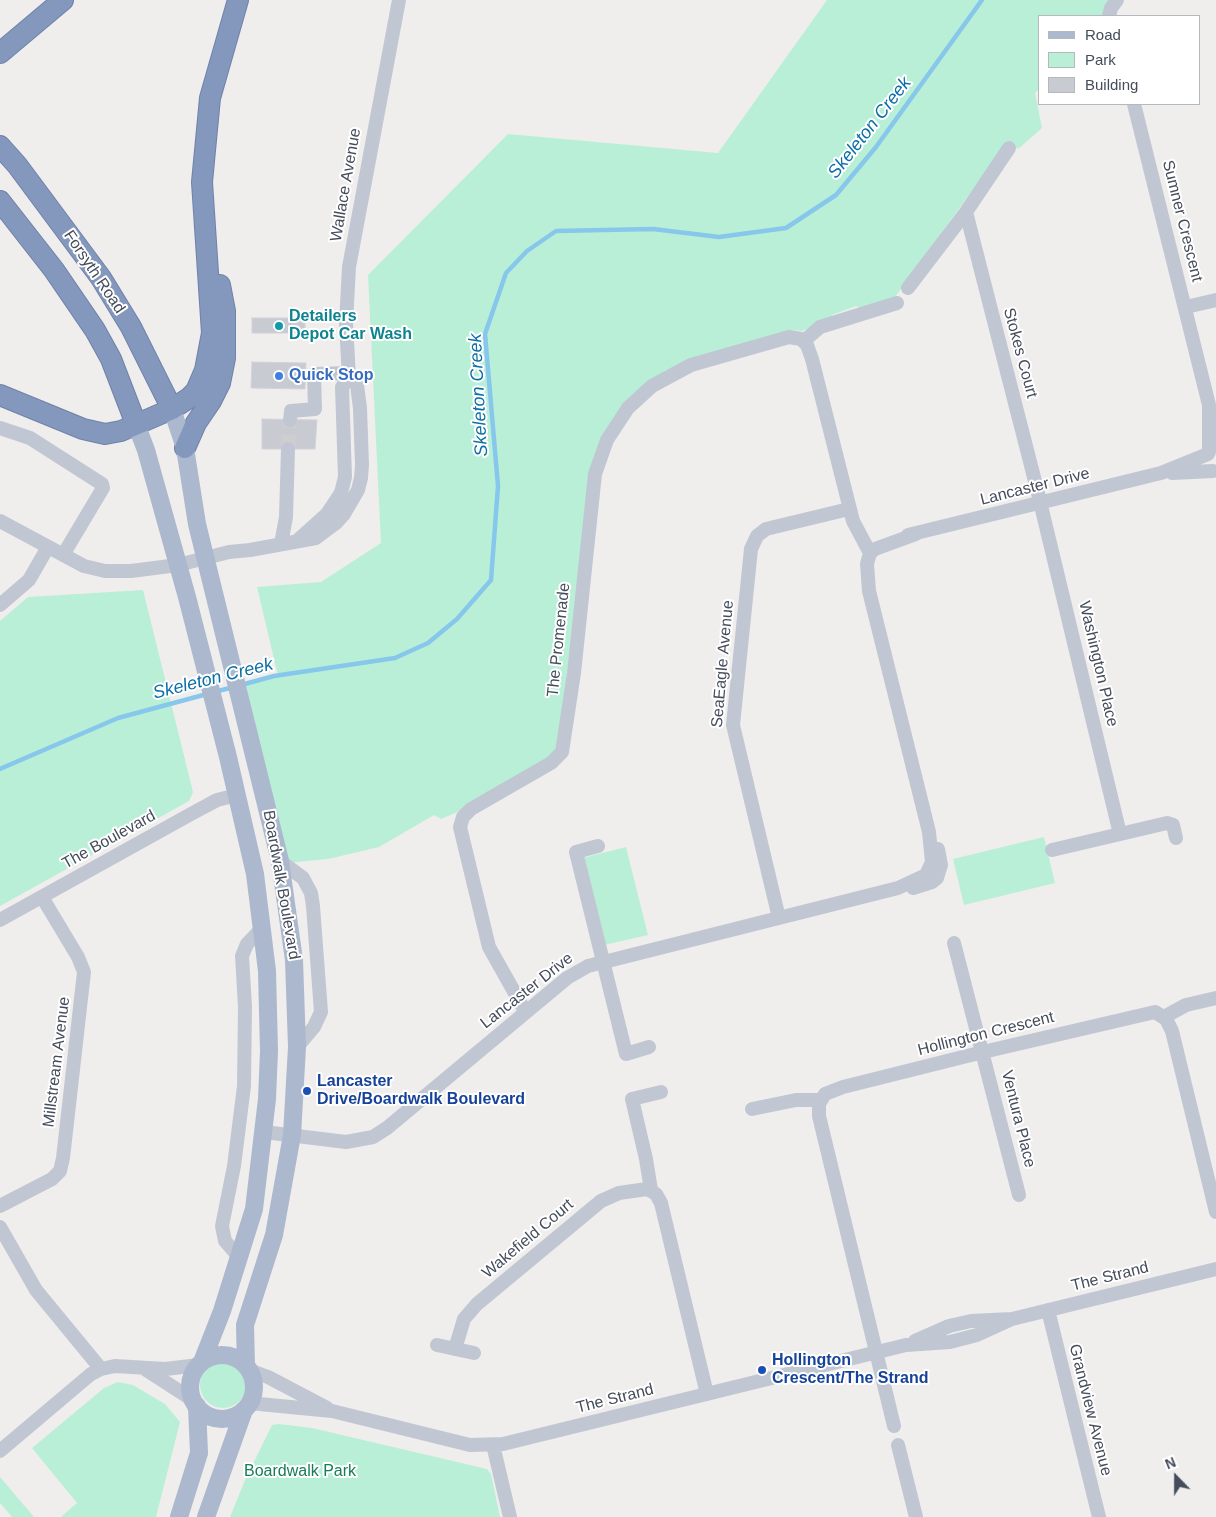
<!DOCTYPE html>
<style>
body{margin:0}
#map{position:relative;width:1216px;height:1517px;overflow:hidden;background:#f0eded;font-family:Helvetica,sans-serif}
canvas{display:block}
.legend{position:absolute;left:1038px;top:15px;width:162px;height:90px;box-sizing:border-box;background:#fff;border:1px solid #b5b8bd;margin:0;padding:6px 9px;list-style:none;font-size:15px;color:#454d5b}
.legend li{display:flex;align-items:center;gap:10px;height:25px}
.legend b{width:25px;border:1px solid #b5b8bd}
.north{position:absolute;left:1151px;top:1452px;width:50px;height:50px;-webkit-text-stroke:4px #fff;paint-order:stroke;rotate:338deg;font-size:14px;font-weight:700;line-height:20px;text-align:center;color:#454d5b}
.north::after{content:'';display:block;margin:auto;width:18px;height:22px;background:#454d5b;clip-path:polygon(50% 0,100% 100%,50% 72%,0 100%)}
</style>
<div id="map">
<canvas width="1216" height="1517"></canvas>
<ul class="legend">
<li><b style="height:6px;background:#acb8cd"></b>Road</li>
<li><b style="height:14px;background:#baefd7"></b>Park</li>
<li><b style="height:14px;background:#c9cbd3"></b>Building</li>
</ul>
<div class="north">N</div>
</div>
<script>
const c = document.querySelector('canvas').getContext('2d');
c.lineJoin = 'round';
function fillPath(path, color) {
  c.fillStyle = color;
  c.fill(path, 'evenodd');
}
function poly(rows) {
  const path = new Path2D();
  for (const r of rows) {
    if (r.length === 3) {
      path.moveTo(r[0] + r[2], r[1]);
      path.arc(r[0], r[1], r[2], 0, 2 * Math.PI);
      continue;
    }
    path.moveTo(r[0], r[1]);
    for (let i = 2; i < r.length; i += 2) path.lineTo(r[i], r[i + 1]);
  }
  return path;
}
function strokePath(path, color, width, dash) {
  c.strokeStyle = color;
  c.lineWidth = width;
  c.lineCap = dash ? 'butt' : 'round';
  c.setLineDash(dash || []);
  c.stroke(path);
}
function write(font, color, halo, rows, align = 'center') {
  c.font = font + ' Helvetica,sans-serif';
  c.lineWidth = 4;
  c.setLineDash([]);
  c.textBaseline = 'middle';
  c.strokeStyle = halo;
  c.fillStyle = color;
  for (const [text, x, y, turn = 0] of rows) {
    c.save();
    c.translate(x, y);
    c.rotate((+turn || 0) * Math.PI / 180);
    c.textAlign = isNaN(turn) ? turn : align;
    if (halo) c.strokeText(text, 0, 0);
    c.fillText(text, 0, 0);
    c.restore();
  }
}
const green = poly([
 [827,0,1111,0,1106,16,1040,16,1040,88,1035,93,1042,128,1018,149,1008,141,895,297,862,309,856,306,832,315,830,320,802,331,793,330,696,358,607,429,572,631,559,741,554,754,462,810,441,819,434,815,379,847,328,859,287,863,246,684,278,676,257,587,321,582,381,543,368,275,508,134,718,153],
 [143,590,193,792,189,801,0,906,0,621,28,597],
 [1044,837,1055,883,964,905,953,859],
 [626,847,648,935,604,945,583,858],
 [223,1385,23],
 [118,1382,133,1385,165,1404,180,1422,156,1517,61,1517,77,1503,32,1448,104,1388],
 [279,1424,312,1428,487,1469,491,1474,500,1517,230,1517,245,1480,272,1425],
 [0,1477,34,1517,12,1517,0,1503]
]);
const stream = poly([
 [241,685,274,676,395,658,428,643,457,619,491,580,498,486,485,334,506,273,527,251,556,231,653,229,719,237,786,228,836,195,876,147,982,0],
 [214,692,234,687],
 [0,769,118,718,207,694]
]);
const building = poly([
 [252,318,305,318,305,333,252,333,252,318],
 [252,362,306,363,305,389,251,388,252,362],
 [262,419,317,420,315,449,262,449,262,419]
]);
const minorTunnel = poly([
 [288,449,290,420]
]);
const minor = poly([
 [1109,16,1111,8,1117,0],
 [1134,104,1209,405,1209,452],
 [966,212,1037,489,1120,834],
 [908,288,966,212,1009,148],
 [1186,307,1216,300],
 [804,341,820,327,897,303],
 [290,420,291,411,315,409,314,374,349,373],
 [0,428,30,438,102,484,103,488,63,555],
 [1172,473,1213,471],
 [0,521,84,566,105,571,131,571,178,565,229,552,250,550,316,538,336,523,344,514,358,490,361,478,362,465,360,408,357,385,349,378],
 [908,535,1161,473,1208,454],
 [298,540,327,514,341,493,345,477,342,387,349,378,346,323,349,267,399,0],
 [281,544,286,517,288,449],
 [0,605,29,580,48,547],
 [598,846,576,852,626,1054,649,1047],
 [1052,850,1167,823,1173,825,1176,838],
 [280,861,303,878,311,893,313,906,321,1012,314,1027,297,1047],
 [913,888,932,882,937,878,941,865,938,849],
 [779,918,733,725,751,549,757,536,766,529,849,509],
 [0,920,191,814,217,800,237,795],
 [954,943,1019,1195],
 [525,1011,489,947,460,827,463,817,471,809,551,763,562,752,574,673,595,474,607,440,628,408,652,386,691,365,789,337,801,339,807,345,812,359,853,521,870,553],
 [1164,1017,1186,1005,1216,998],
 [752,1109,796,1100,820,1100],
 [264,1132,346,1142,373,1137,387,1128,567,978,588,966,898,888,926,875,932,862,929,832,869,591,867,564,870,553,875,549,916,534],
 [651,1190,646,1159,632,1099,661,1092],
 [0,1206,52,1179,60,1171,63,1158,84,972,78,957,42,897],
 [0,1227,36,1290,101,1369],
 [239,1257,225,1241,222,1226,234,1166,244,1086,245,1007,242,956,247,944,263,927],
 [1048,1310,1099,1517],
 [915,1341,949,1326,971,1321,1012,1319,1216,1269],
 [437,1345,474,1353],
 [455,1349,464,1319,477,1304,601,1201,619,1193,647,1189,656,1194,661,1203,707,1394],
 [145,1369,193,1400],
 [249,1370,268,1377,327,1408],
 [249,1403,332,1411,470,1445,503,1444,906,1345,950,1342,977,1335,1012,1319],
 [894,1426,819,1116,819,1104,825,1094,843,1087,983,1052,1155,1012,1166,1019,1172,1031,1216,1212],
 [493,1445,510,1517],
 [898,1445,916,1517],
 [0,1451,91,1374,101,1369,115,1366,165,1369,199,1365]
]);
const major = poly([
 [172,409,185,448,197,524,280,861,294,960,297,1047,292,1135,274,1235,245,1325,246,1366],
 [136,424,146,450,187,597,228,757,255,874,267,971,269,1051,267,1099,254,1209,222,1311,202,1362],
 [222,1387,32],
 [179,1517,199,1453,197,1406],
 [206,1517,244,1410]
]);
const highway = poly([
 [0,53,63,0],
 [0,146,17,165,101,278,131,327,172,409],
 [0,201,54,270,95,330,111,359,136,424],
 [0,395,83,429,105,434,121,431,172,409,189,398,196,391,205,370,212,333,202,182,210,98,238,0],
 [185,448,196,423,211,401,220,383,225,358,225,311,220,285]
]);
const markers = [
 [279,326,5,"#0f9aa8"],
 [279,376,5,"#3f7fe0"],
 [307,1091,5,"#1a4fb4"],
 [762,1370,5,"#1a4fb4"]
];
const streetNames = [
 ["Wallace Avenue",346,185,-80],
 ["Sumner Crescent",1182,221,76],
 ["Forsyth Road",94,272,56],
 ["Stokes Court",1020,353,75],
 ["Lancaster Drive",1035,487,-14],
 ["The Promenade",559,640,-84],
 ["SeaEagle Avenue",723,664,-85],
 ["Washington Place",1098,664,77],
 ["The Boulevard",109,840,-29],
 ["Boardwalk Boulevard",281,885,80],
 ["Lancaster Drive",527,991,-38],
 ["Hollington Crescent",986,1034,-14],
 ["Millstream Avenue",57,1062,-83],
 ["Ventura Place",1018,1119,76],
 ["Wakefield Court",528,1239,-40],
 ["The Strand",1110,1277,-14],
 ["The Strand",615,1399,-14],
 ["Grandview Avenue",1090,1410,76]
];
const cultureNames = [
 ["Detailers",289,317],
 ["Depot Car Wash",289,335]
];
const shopNames = [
 ["Quick Stop",289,376]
];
const transitNames = [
 ["Lancaster",317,1082],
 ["Drive/Boardwalk Boulevard",317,1100],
 ["Hollington",772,1361],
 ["Crescent/The Strand",772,1379]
];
const parkNames = [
 ["Boardwalk Park",300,1472]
];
const waterNames = [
 ["Skeleton Creek",870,128,-52],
 ["Skeleton Creek",479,395,-93],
 ["Skeleton Creek",213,679,-14]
];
fillPath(green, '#baefd7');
strokePath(stream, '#87c7ec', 4.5);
fillPath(building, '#c9cbd3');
strokePath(building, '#d1d2d9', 1);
strokePath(minorTunnel, '#cecdd0', 14, [14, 7]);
strokePath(highway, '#6f82a9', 22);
strokePath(minor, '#c0c7d3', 14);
strokePath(major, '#acb8cd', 18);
strokePath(highway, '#8497bd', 20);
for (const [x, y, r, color] of markers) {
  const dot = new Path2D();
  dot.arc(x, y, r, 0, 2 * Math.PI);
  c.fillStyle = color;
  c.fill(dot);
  strokePath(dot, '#fff', 2);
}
write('16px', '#454d5b', '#fff', streetNames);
write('bold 16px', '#0d838f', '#fff', cultureNames, 'left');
write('bold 16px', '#366cbe', '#fff', shopNames, 'left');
write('bold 16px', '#164399', '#fff', transitNames, 'left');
write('16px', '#167c59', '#fff', parkNames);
write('italic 18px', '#0b6ea8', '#fff', waterNames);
</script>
